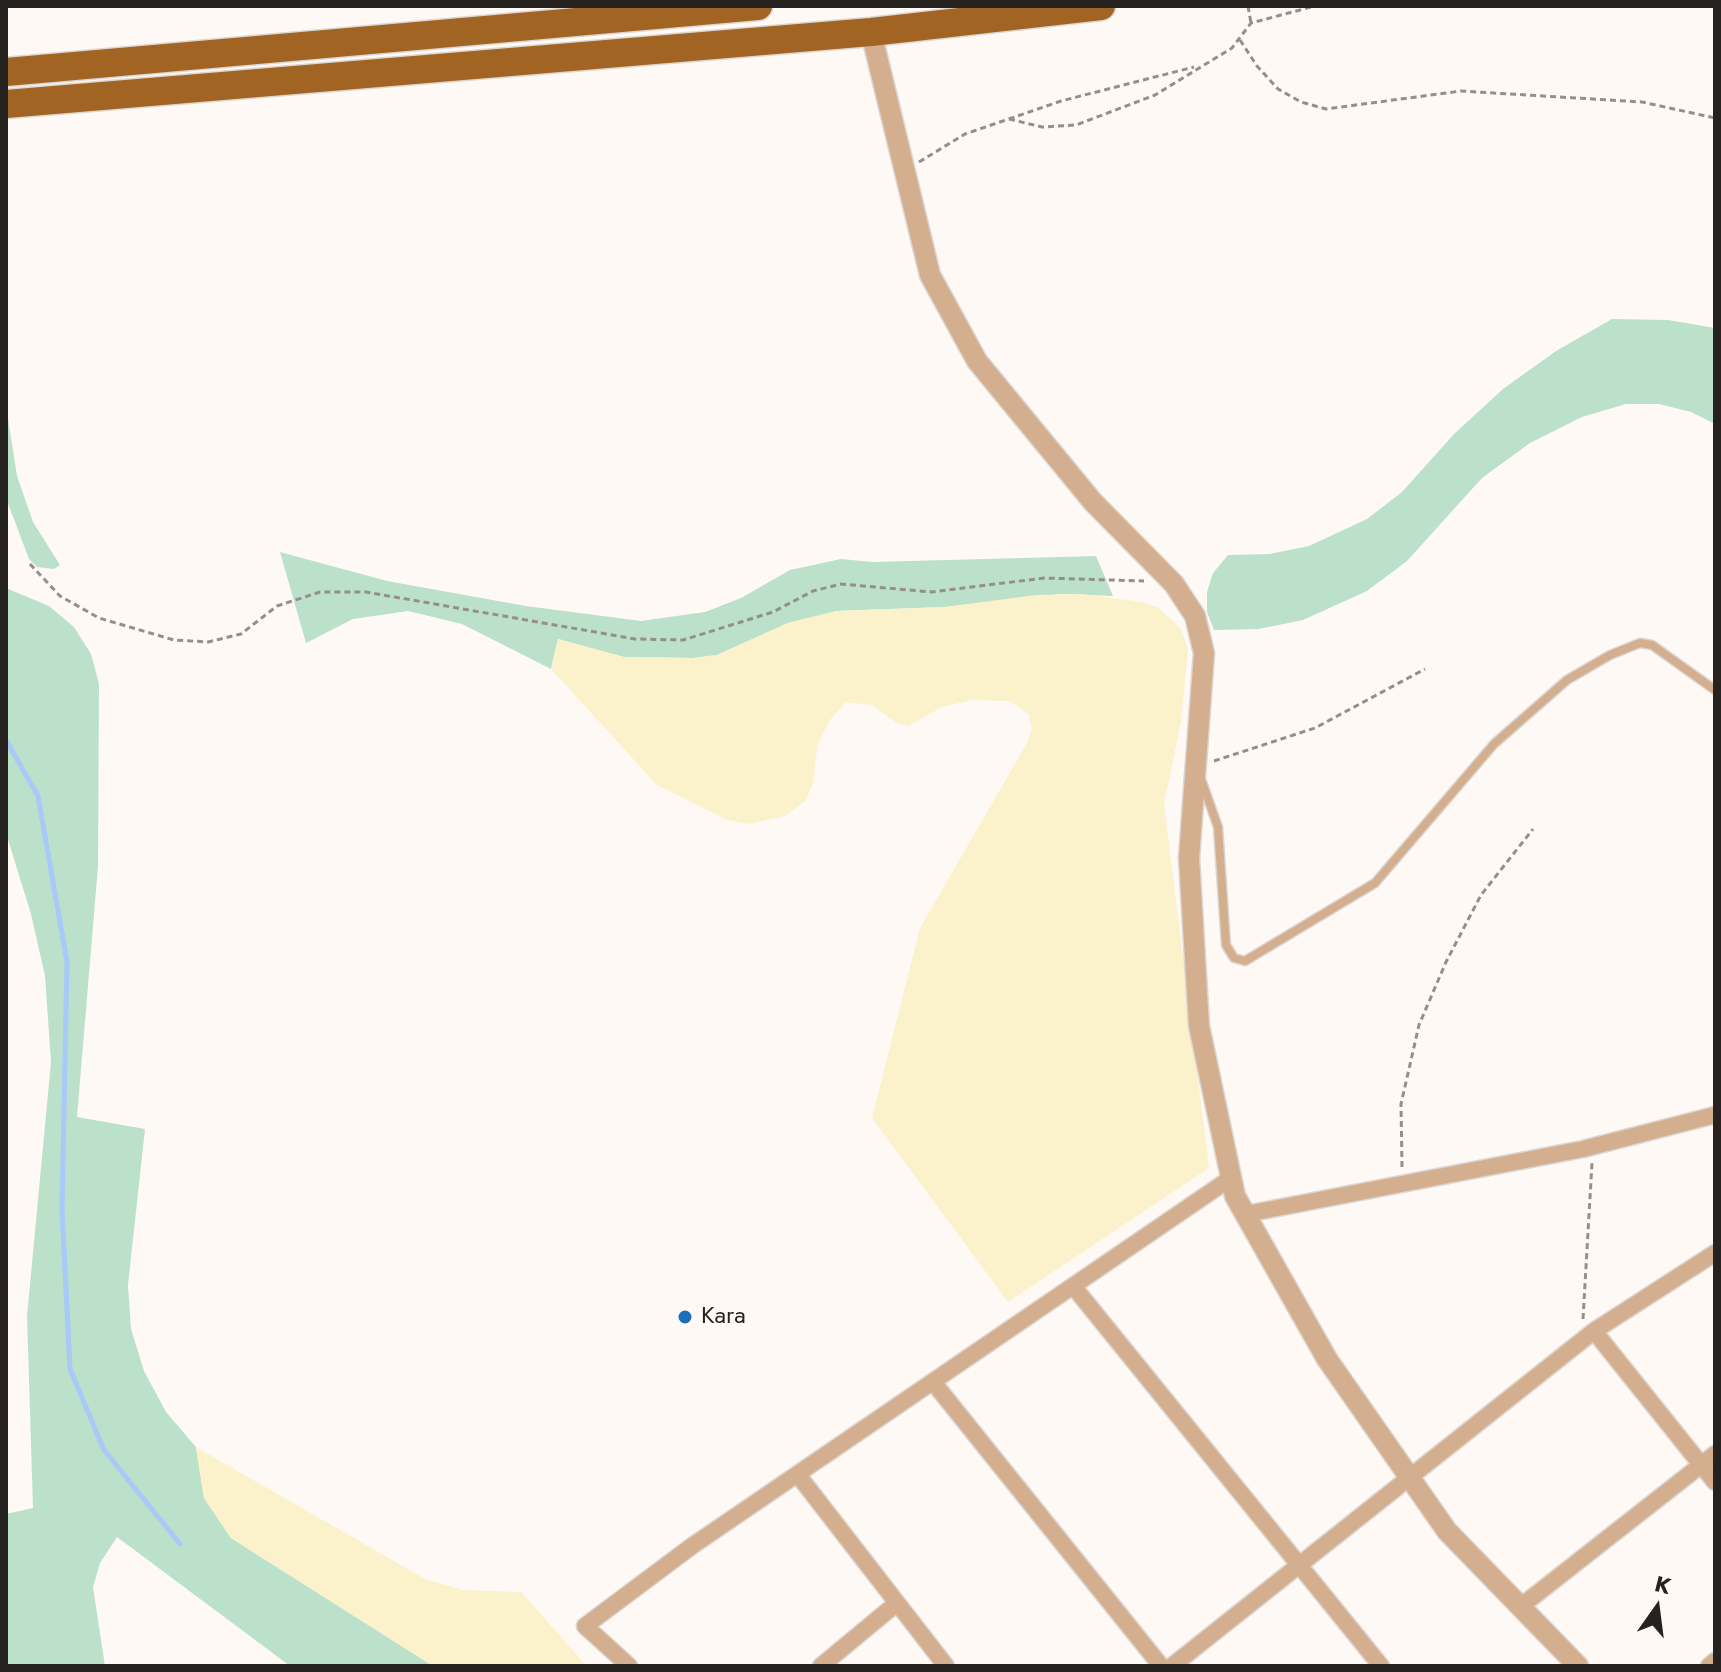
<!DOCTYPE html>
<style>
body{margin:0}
#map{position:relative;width:1721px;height:1672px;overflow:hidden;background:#fff9f5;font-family:Jost,sans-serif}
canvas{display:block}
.frame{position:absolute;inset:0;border:8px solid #25221f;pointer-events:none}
.north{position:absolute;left:1617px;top:1568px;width:80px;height:80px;-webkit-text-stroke:6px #fff9f5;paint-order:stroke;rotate:14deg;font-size:22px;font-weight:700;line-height:32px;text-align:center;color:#25221f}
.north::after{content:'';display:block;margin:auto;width:28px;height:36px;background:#25221f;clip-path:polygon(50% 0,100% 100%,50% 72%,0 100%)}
</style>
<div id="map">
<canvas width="1721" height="1672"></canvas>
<div class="frame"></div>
<div class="north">K</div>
</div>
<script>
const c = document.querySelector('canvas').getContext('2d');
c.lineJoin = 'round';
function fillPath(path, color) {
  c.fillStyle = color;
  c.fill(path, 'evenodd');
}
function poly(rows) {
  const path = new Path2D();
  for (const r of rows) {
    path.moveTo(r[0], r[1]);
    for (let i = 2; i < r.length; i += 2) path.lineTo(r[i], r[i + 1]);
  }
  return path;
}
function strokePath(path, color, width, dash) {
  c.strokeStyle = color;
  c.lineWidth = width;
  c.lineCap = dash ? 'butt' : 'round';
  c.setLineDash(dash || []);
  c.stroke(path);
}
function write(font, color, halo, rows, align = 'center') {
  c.font = font + ' Jost,sans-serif';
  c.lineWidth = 8;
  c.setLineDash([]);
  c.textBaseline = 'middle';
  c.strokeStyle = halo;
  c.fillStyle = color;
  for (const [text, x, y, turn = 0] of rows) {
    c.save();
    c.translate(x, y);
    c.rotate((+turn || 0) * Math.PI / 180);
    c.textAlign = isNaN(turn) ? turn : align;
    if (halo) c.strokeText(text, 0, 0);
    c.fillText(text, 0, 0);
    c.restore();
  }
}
const green = poly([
 [1612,319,1668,320,1715,328,1715,424,1691,412,1659,404,1626,404,1582,417,1530,443,1482,478,1407,561,1367,591,1303,620,1259,629,1214,630,1207,612,1207,592,1213,573,1228,555,1269,554,1309,546,1367,519,1402,492,1454,434,1503,389,1556,351],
 [6,406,17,476,33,522,60,565,54,569,37,567,29,559,7,501],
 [280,552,387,581,526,606,641,621,705,612,741,598,790,570,841,559,873,562,1096,556,1113,596,1060,594,945,607,837,611,788,623,717,655,693,658,624,657,558,639,551,669,462,624,408,611,353,619,306,643],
 [6,588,49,606,74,627,91,654,99,684,98,866,77,1117,145,1129,128,1285,131,1329,144,1371,166,1412,196,1447,204,1498,231,1538,433,1666,290,1666,117,1537,100,1563,93,1587,105,1666,6,1666,6,1514,33,1508,27,1316,51,1062,45,976,31,914,6,833]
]);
const sand = poly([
 [1083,594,1142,602,1159,608,1180,628,1188,648,1181,722,1164,804,1209,1168,1008,1302,872,1118,920,928,1027,743,1032,729,1029,715,1010,701,972,700,942,707,908,726,897,723,871,705,846,702,830,720,818,744,813,783,806,800,785,816,750,824,727,820,657,785,551,669,558,639,624,657,693,658,717,655,788,623,837,611,945,607,1036,595],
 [196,1447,425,1579,463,1590,521,1592,587,1666,433,1666,231,1538,204,1498]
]);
const stream = poly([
 [6,740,38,796,67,962,62,1210,70,1369,104,1450,180,1544]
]);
const path = poly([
 [1248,6,1251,23],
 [1240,40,1257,66,1278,89,1301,102,1326,109,1461,91,1642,102,1715,118],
 [1009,119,1042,127,1076,125,1155,95,1232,48,1251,23,1315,6],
 [919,162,965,134,1061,101,1194,67],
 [30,564,60,596,99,618,174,640,208,642,241,634,277,606,320,592,366,592,635,639,683,640,773,612,813,591,841,584,932,592,1044,578,1144,581],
 [1214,761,1315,728,1425,669],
 [1402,1167,1401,1104,1419,1025,1446,962,1481,895,1533,829],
 [1583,1319,1592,1163]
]);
const service = poly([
 [1201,779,1218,827,1226,945,1234,958,1245,961,1375,883,1494,744,1567,680,1610,655,1640,643,1652,645,1715,690]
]);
const minor = poly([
 [1246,1214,1583,1149,1715,1115],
 [1073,1286,1381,1666],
 [1594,1331,1715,1482],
 [933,1382,1161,1666],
 [798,1475,946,1666],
 [1520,1607,1715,1454],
 [629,1666,585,1626,692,1546,1231,1178],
 [821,1666,897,1603],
 [1172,1666,1594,1331,1715,1253],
 [1709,1666,1715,1661]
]);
const tertiary = poly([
 [871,32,930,275,977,361,1093,502,1174,584,1195,616,1204,653,1189,858,1199,1026,1235,1196,1327,1359,1447,1531,1578,1666]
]);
const trunk = poly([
 [6,72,758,6],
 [6,104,871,32,1101,6]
]);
const markers = [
 [685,1317,8,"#1b6fbd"]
];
const poiNames = [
 ["Kara",701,1317]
];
fillPath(green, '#bbe1ca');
fillPath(sand, '#fbf1cb');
strokePath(stream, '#a9c9f8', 5);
strokePath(service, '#dcd7d3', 11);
strokePath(minor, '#dcd7d3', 19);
strokePath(tertiary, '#dcd7d3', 23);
strokePath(trunk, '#dcd7d3', 31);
strokePath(path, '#948f8c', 3, [6, 4]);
strokePath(service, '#d4af8f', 8);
strokePath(minor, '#d4af8f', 16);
strokePath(tertiary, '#d4af8f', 20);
strokePath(trunk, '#a26422', 28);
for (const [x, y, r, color] of markers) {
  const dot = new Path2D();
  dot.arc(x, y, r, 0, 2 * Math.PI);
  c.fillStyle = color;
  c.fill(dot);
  strokePath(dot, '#fff9f5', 3);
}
write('24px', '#25221f', '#fff9f5', poiNames, 'left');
</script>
